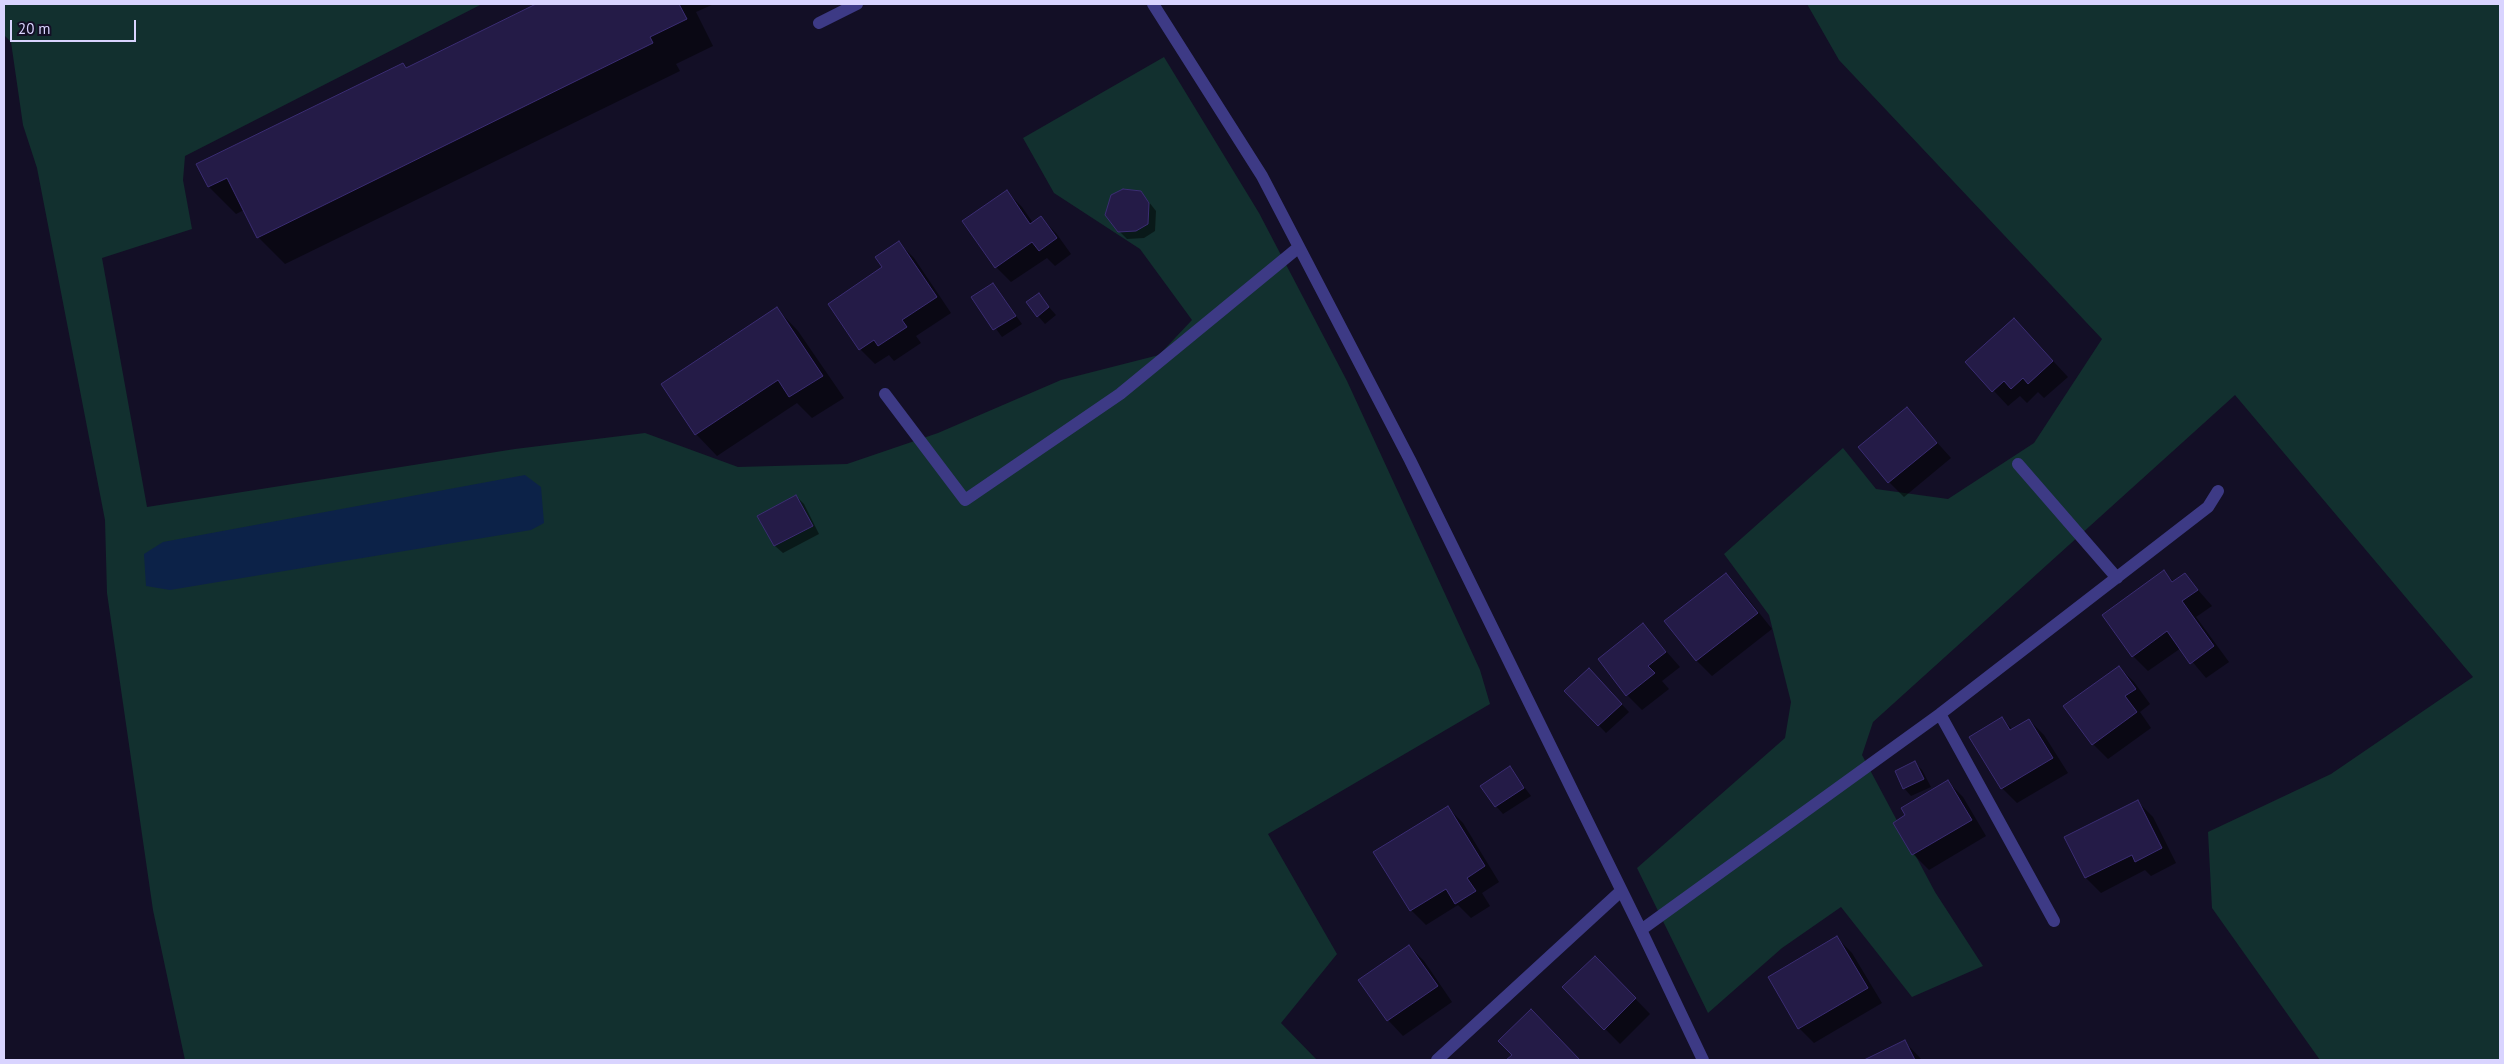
<!DOCTYPE html>
<style>
body{margin:0}
#map{position:relative;width:2504px;height:1064px;overflow:hidden;background:#130f26;font-family:"PT Sans",sans-serif}
canvas{display:block}
.frame{position:absolute;inset:0;border:5px solid #d9d4ff;pointer-events:none}
.scale{position:absolute;left:10px;top:20px;width:126px;height:22px;box-sizing:border-box;border:2px solid #d9d4ff;border-top:0;padding-left:6px;font-size:15px;line-height:18px;white-space:nowrap;color:#d9d4ff;-webkit-text-stroke:4px #130f26;paint-order:stroke}
</style>
<div id="map">
<canvas width="2504" height="1064"></canvas>
<div class="frame"></div>
<div class="scale">20 m</div>
</div>
<script>
const c = document.querySelector('canvas').getContext('2d');
c.lineJoin = 'round';
function fillPath(path, color) {
  c.fillStyle = color;
  c.fill(path, 'evenodd');
}
function poly(rows) {
  const path = new Path2D();
  for (const r of rows) {
    path.moveTo(r[0], r[1]);
    for (let i = 2; i < r.length; i += 2) path.lineTo(r[i], r[i + 1]);
  }
  return path;
}
function strokePath(path, color, width, dash) {
  c.strokeStyle = color;
  c.lineWidth = width;
  c.lineCap = dash ? 'butt' : 'round';
  c.setLineDash(dash || []);
  c.stroke(path);
}
const green = poly([
 [4,4,482,4,185,156,183,180,192,229,102,258,147,507,515,449,645,433,738,467,847,464,938,433,1061,380,1159,355,1192,320,1140,249,1054,193,1023,138,1164,57,1259,213,1347,381,1480,670,1490,704,1268,834,1337,954,1281,1023,1317,1060,185,1060,153,910,107,593,105,520,37,168,23,125,11,42,4,35],
 [1807,4,2500,4,2500,1060,2320,1060,2212,908,2208,832,2331,774,2473,677,2235,395,1873,722,1862,755,1935,892,1983,966,1912,997,1841,907,1782,948,1708,1013,1637,868,1785,738,1791,702,1769,615,1724,554,1843,448,1876,489,1948,499,2034,443,2102,339,1839,60]
]);
const water = poly([
 [525,475,541,487,544,523,531,530,170,590,146,586,144,554,163,542]
]);
const shadow = poly([
 [539,4,714,4,696,12,713,46,676,64,680,71,285,264,258,237,244,210,236,214,209,187,403,64,407,69],
 [1007,192,1022,207,1033,223,1041,218,1056,233,1071,254,1055,266,1047,258,1011,282,996,267,964,222],
 [1141,192,1156,211,1155,231,1144,238,1127,239,1119,231],
 [899,243,914,258,951,313,916,336,921,343,894,361,889,355,875,364,860,349,884,268],
 [993,284,1022,324,1002,337,973,297],
 [1038,295,1056,315,1045,324,1038,316],
 [777,309,798,331,844,398,812,418,797,403,717,456,696,434],
 [2014,319,2068,377,2044,398,2038,392,2027,403,2020,396,2008,406,1967,362],
 [1907,409,1951,458,1904,497,1889,482],
 [796,496,804,504,819,534,783,553,775,546,759,516],
 [2164,572,2174,582,2185,575,2212,606,2196,617,2229,662,2206,678,2181,648,2148,671,2133,656],
 [1726,575,1741,590,1772,629,1712,676,1697,661,1666,621],
 [1643,625,1680,667,1662,681,1669,689,1642,710,1627,695],
 [2119,667,2134,682,2150,704,2140,712,2151,728,2108,759,2093,744],
 [1589,670,1629,712,1606,733,1566,691],
 [2002,719,2013,730,2029,720,2044,735,2068,773,2017,803,2002,788,1971,737],
 [1915,763,1922,770,1931,787,1911,796,1904,788],
 [1510,768,1531,796,1503,814,1496,806],
 [1948,782,1963,797,1986,836,1929,870,1913,854,1895,823],
 [2138,802,2153,817,2176,863,2151,876,2145,870,2101,893,2086,878],
 [1448,808,1463,823,1499,882,1482,893,1490,906,1471,918,1458,905,1426,925,1411,910],
 [1837,938,1852,953,1882,1003,1814,1043,1799,1028],
 [1409,946,1424,961,1452,1002,1403,1036,1388,1020],
 [1595,957,1650,1014,1620,1044,1564,987],
 [1531,1011,1579,1060,1508,1060,1513,1055],
 [1905,1042,1922,1060,1866,1060]
]);
const building = poly([
 [536,4,679,4,687,19,650,37,653,43,257,238,227,178,208,187,196,164,403,63,406,68,536,4],
 [1123,189,1141,191,1149,203,1148,224,1136,231,1118,232,1105,215,1111,195,1123,189],
 [1007,190,1030,224,1041,216,1057,238,1039,251,1032,242,995,268,962,221,1007,190],
 [899,241,937,297,902,320,907,327,878,346,874,340,859,350,828,304,882,267,875,257,899,241],
 [993,283,1016,316,993,330,971,297,993,283],
 [1039,293,1049,307,1037,317,1026,302,1039,293],
 [777,307,823,376,789,397,778,380,695,435,661,384,777,307],
 [2014,318,2053,361,2028,384,2023,378,2011,389,2004,381,1992,392,1965,362,2014,318],
 [1907,407,1937,443,1888,483,1858,447,1907,407],
 [796,495,813,526,774,546,757,516,796,495],
 [2164,570,2172,582,2185,573,2198,590,2182,601,2214,646,2190,664,2167,631,2132,657,2102,615,2164,570],
 [1726,573,1758,613,1696,661,1664,621,1726,573],
 [1643,623,1666,652,1648,666,1655,673,1626,696,1598,659,1643,623],
 [2119,666,2136,689,2125,696,2137,712,2092,745,2063,706,2119,666],
 [1589,668,1622,704,1598,726,1564,691,1589,668],
 [2002,717,2010,730,2029,719,2053,758,2001,789,1969,737,2002,717],
 [1915,761,1924,779,1903,789,1895,771,1915,761],
 [1510,766,1524,788,1495,807,1480,786,1510,766],
 [1948,780,1972,820,1912,855,1893,823,1905,815,1901,808,1948,780],
 [2138,800,2162,848,2135,862,2132,855,2085,878,2064,837,2138,800],
 [1448,806,1485,866,1467,878,1476,891,1455,904,1446,889,1410,911,1373,852,1448,806],
 [1837,936,1868,988,1798,1029,1768,977,1837,936],
 [1409,945,1438,986,1387,1021,1358,980,1409,945],
 [1595,956,1636,998,1604,1030,1562,987,1595,956],
 [1531,1009,1580,1060,1506,1060,1512,1055,1498,1041,1531,1009],
 [1905,1040,1915,1060,1864,1060,1905,1040]
]);
const minor = poly([
 [1153,4,1262,176,1410,460,1641,930,1703,1060],
 [819,23,857,4],
 [885,394,965,500,1120,394,1299,247],
 [2018,464,2117,578],
 [1940,714,2054,921],
 [1641,930,1940,714,2208,507,2218,491],
 [1437,1060,1621,891]
]);
fillPath(green, '#12302f');
fillPath(water, '#0c2248');
fillPath(shadow, '#0007');
fillPath(building, '#241b47');
strokePath(building, '#3b2d73', 1);
strokePath(minor, '#3d3a85', 12);
</script>
